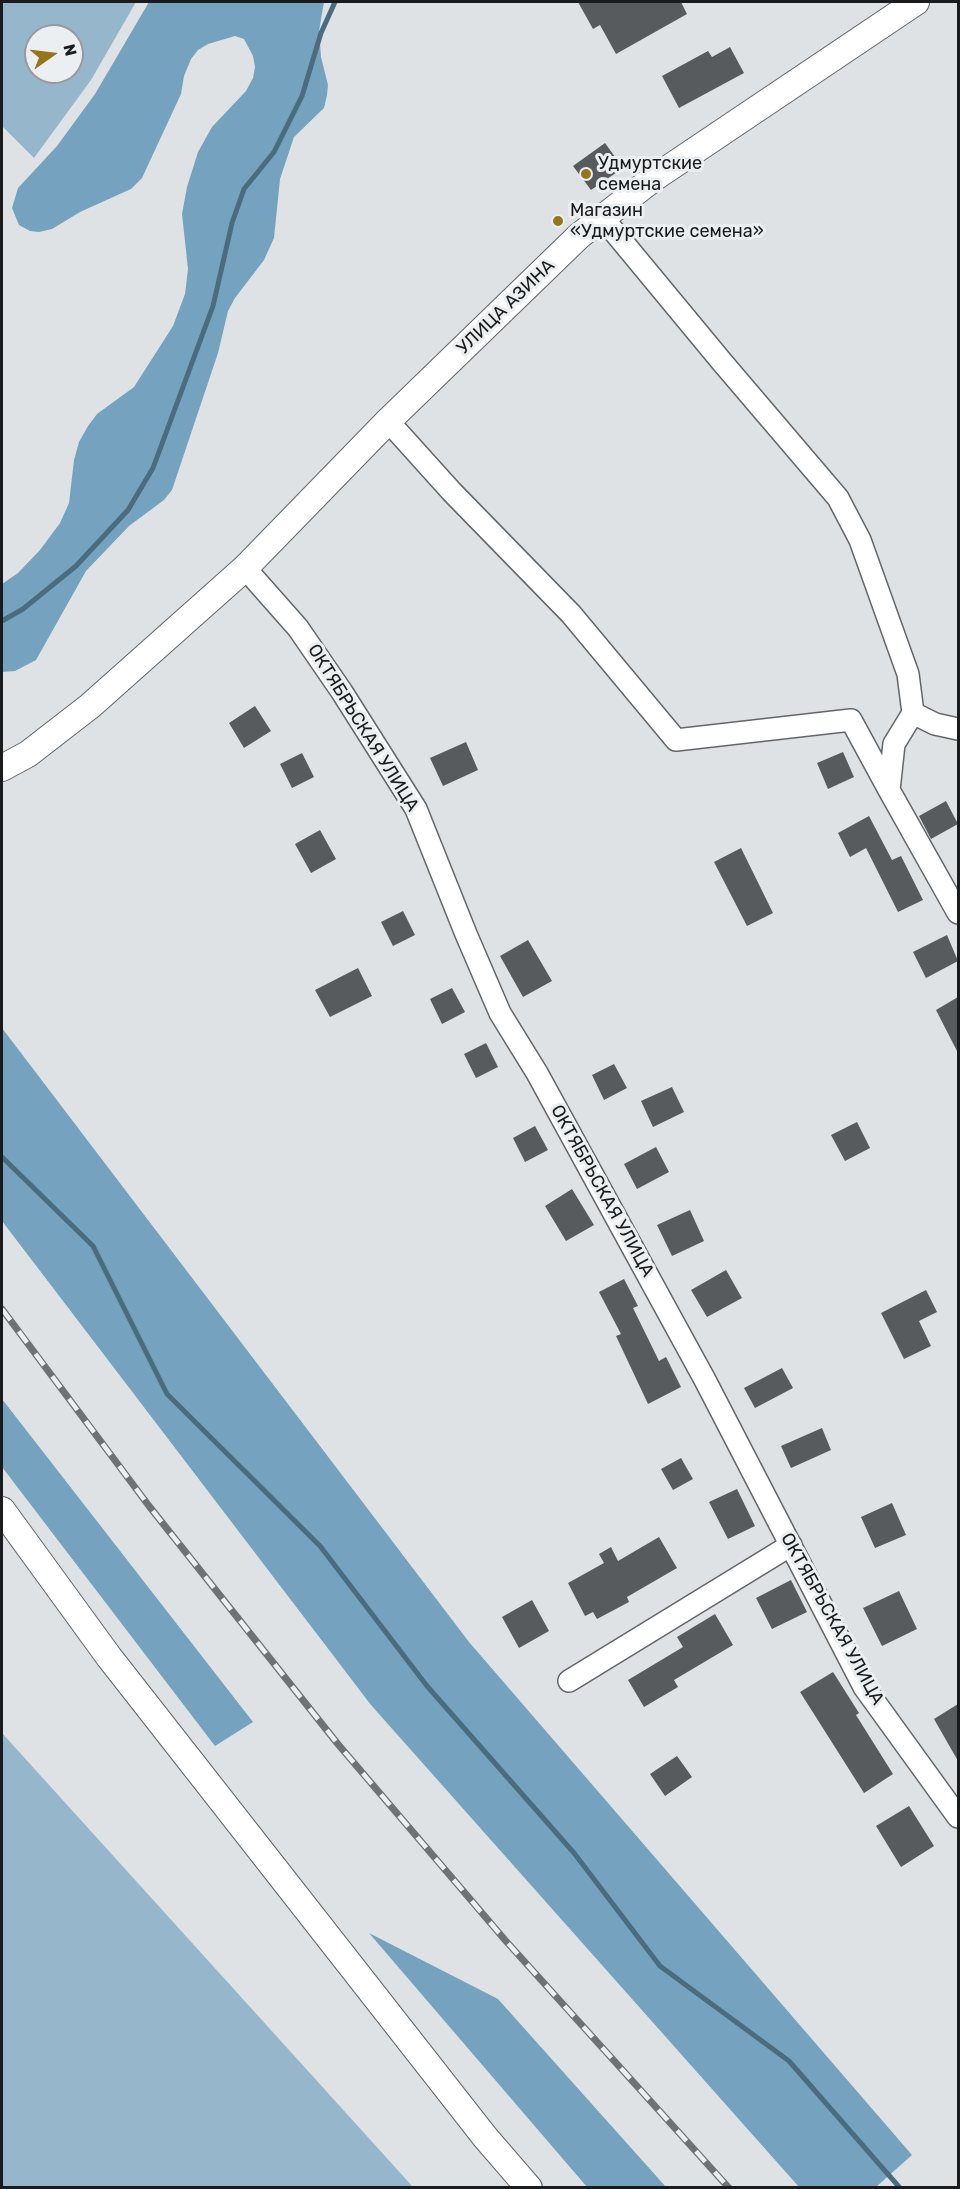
<!DOCTYPE html>
<meta charset="utf-8">
<style>
body{margin:0}
#map{position:relative;width:960px;height:2189px;overflow:hidden;background:#dee2e4;font-family:Rubik,sans-serif}
canvas{display:block}
.frame{position:absolute;inset:0;border:3px solid #191b1c;pointer-events:none}
.north{position:absolute;left:24px;top:24px;width:60px;height:60px;box-sizing:border-box;background:#ebeff1;border:2px solid #979a9c;border-radius:50%;rotate:76deg;font-size:16px;font-weight:700;line-height:24px;text-align:center;color:#191b1c}
.north::after{content:'';display:block;margin:auto;width:21px;height:27px;background:#95741c;clip-path:polygon(50% 0,100% 100%,50% 72%,0 100%)}
</style>
<div id="map">
<canvas width="960" height="2189"></canvas>
<div class="frame"></div>
<div class="north">N</div>
</div>
<script>
const c = document.querySelector('canvas').getContext('2d');
c.lineJoin = 'round';
function fillPath(path, color) {
  c.fillStyle = color;
  c.fill(path, 'evenodd');
}
function poly(rows) {
  const path = new Path2D();
  for (const r of rows) {
    path.moveTo(r[0], r[1]);
    for (let i = 2; i < r.length; i += 2) path.lineTo(r[i], r[i + 1]);
  }
  return path;
}
function strokePath(path, color, width, dash) {
  c.strokeStyle = color;
  c.lineWidth = width;
  c.lineCap = dash ? 'butt' : 'round';
  c.setLineDash(dash || []);
  c.stroke(path);
}
function write(font, color, halo, rows, align = 'center') {
  c.font = font + ' Rubik,sans-serif';
  c.lineWidth = 6;
  c.setLineDash([]);
  c.textBaseline = 'middle';
  c.strokeStyle = halo;
  c.fillStyle = color;
  for (const [text, x, y, turn = 0] of rows) {
    c.save();
    c.translate(x, y);
    c.rotate((+turn || 0) * Math.PI / 180);
    c.textAlign = isNaN(turn) ? turn : align;
    if (halo) c.strokeText(text, 0, 0);
    c.fillText(text, 0, 0);
    c.restore();
  }
}
const green = poly([
 [2,2,136,2,91,80,34,158,2,126],
 [36,36,72,36,72,72,36,72],
 [2,1733,413,2187,2,2187]
]);
const forest = poly([
 [149,2,324,2,319,31,321,57,328,85,327,95,324,108,294,137,280,179,274,238,264,260,235,298,228,311,218,353,172,490,164,500,129,526,86,571,36,660,15,671,2,672,2,584,18,573,40,550,60,523,69,503,74,460,79,442,88,426,97,414,134,387,173,326,185,294,188,269,182,214,187,187,198,152,212,127,246,91,253,78,255,67,253,56,244,39,235,36,208,44,198,50,191,59,184,76,181,94,142,178,131,189,80,212,52,229,39,232,30,231,19,225,12,208,18,188,57,146,95,94],
 [2,1028,469,1642,912,2155,876,2187,799,2187,371,1705,2,1221],
 [2,1399,253,1722,215,1746,2,1467],
 [369,1933,498,1999,666,2187,587,2187]
]);
const stream = poly([
 [2,621,23,609,76,566,128,510,153,468,213,306,232,223,244,189,274,152,302,96,321,33,335,2],
 [2,1157,93,1246,167,1394,320,1546,427,1686,574,1853,660,1966,789,2061,900,2188]
]);
const building = poly([
 [578,2,681,2,687,14,616,54,600,25,593,29],
 [730,47,744,73,679,108,662,76,708,51,712,57],
 [605,143,623,168,591,190,573,166],
 [255,706,271,731,244,748,229,723],
 [466,742,478,770,443,786,430,758],
 [843,752,854,777,828,789,817,763],
 [302,753,314,777,292,788,280,764],
 [946,801,958,824,931,839,919,816],
 [869,816,892,860,901,856,923,900,898,912,866,848,850,857,838,833],
 [320,830,336,859,311,873,295,844],
 [741,848,773,913,747,926,714,862],
 [403,911,415,935,393,946,381,922],
 [947,935,958,961,926,978,913,952],
 [528,940,552,981,523,997,500,956],
 [358,968,372,996,330,1017,315,990],
 [452,988,465,1012,442,1024,430,999],
 [958,997,958,1053,936,1010],
 [486,1043,498,1067,476,1078,464,1054],
 [614,1064,627,1088,604,1100,592,1075],
 [672,1087,684,1112,653,1127,641,1101],
 [857,1122,870,1148,845,1161,831,1135],
 [535,1126,548,1150,525,1162,513,1138],
 [656,1147,669,1172,637,1189,624,1164],
 [572,1189,594,1225,566,1241,545,1206],
 [690,1210,704,1241,672,1256,657,1225],
 [726,1270,742,1298,707,1317,691,1290],
 [624,1279,638,1306,633,1308,659,1361,666,1357,681,1387,648,1404,616,1336,621,1334,599,1292],
 [926,1290,937,1312,919,1321,931,1346,904,1359,881,1313],
 [782,1368,793,1388,755,1408,744,1388],
 [822,1428,831,1450,791,1468,781,1446],
 [681,1458,693,1479,673,1490,661,1469],
 [737,1489,755,1526,728,1539,709,1502],
 [892,1503,906,1535,875,1548,861,1517],
 [659,1537,677,1568,627,1597,629,1602,597,1619,593,1612,585,1616,568,1583,604,1563,599,1554,611,1547,618,1561],
 [791,1580,807,1612,772,1629,756,1598],
 [899,1591,917,1629,882,1646,863,1608],
 [532,1600,549,1631,519,1648,502,1617],
 [715,1614,733,1645,674,1680,678,1687,644,1707,628,1680,683,1647,677,1637],
 [833,1672,859,1713,856,1715,893,1774,864,1793,800,1692],
 [958,1704,958,1761,934,1719],
 [677,1756,692,1777,665,1796,650,1774],
 [909,1806,934,1846,901,1867,876,1826]
]);
const minor = poly([
 [602,217,722,362,838,498,860,540,908,674,913,713,894,744,889,790],
 [388,421,452,492,571,614,676,740,851,720,889,790,958,913],
 [245,568,298,628,342,692,416,809,466,934,500,1013,537,1073,705,1380,864,1687,958,1817],
 [913,713,935,724,958,729],
 [569,1681,791,1545]
]);
const tertiary = poly([
 [2,768,28,754,90,706,245,568,388,421,579,236,654,178,916,2],
 [2,1510,109,1657,485,2137,529,2188]
]);
const rail = poly([
 [2,1309,149,1506,337,1743,505,1940,729,2188]
]);
const markers = [
 [586,174,6,"#95741c"],
 [558,221,6,"#95741c"]
];
const poiNames = [
 ["Удмуртские",598,164],
 ["семена",598,185],
 ["Магазин",570,211],
 ["«Удмуртские семена»",570,232]
];
const streetNames = [
 ["УЛИЦА АЗИНА",506,307,-44],
 ["ОКТЯБРЬСКАЯ УЛИЦА",363,728,58],
 ["ОКТЯБРЬСКАЯ УЛИЦА",602,1191,61],
 ["ОКТЯБРЬСКАЯ УЛИЦА",832,1619,61]
];
fillPath(green, '#96b6cb');
fillPath(forest, '#75a3bf');
strokePath(stream, '#4b6c7f', 5);
fillPath(building, '#575b5d');
strokePath(minor, '#636669', 24);
strokePath(tertiary, '#636669', 28);
strokePath(minor, '#fff', 21);
strokePath(tertiary, '#fff', 26);
strokePath(rail, '#6f7274', 7);
strokePath(rail, '#ebeff1', 4.5, [14]);
for (const [x, y, r, color] of markers) {
  const dot = new Path2D();
  dot.arc(x, y, r, 0, 2 * Math.PI);
  c.fillStyle = color;
  c.fill(dot);
  strokePath(dot, '#ebeff1', 2);
}
write('18px', '#191b1c', '#ebeff1', poiNames, 'left');
write('18px', '#191b1c', '#ebeff1', streetNames);
</script>
